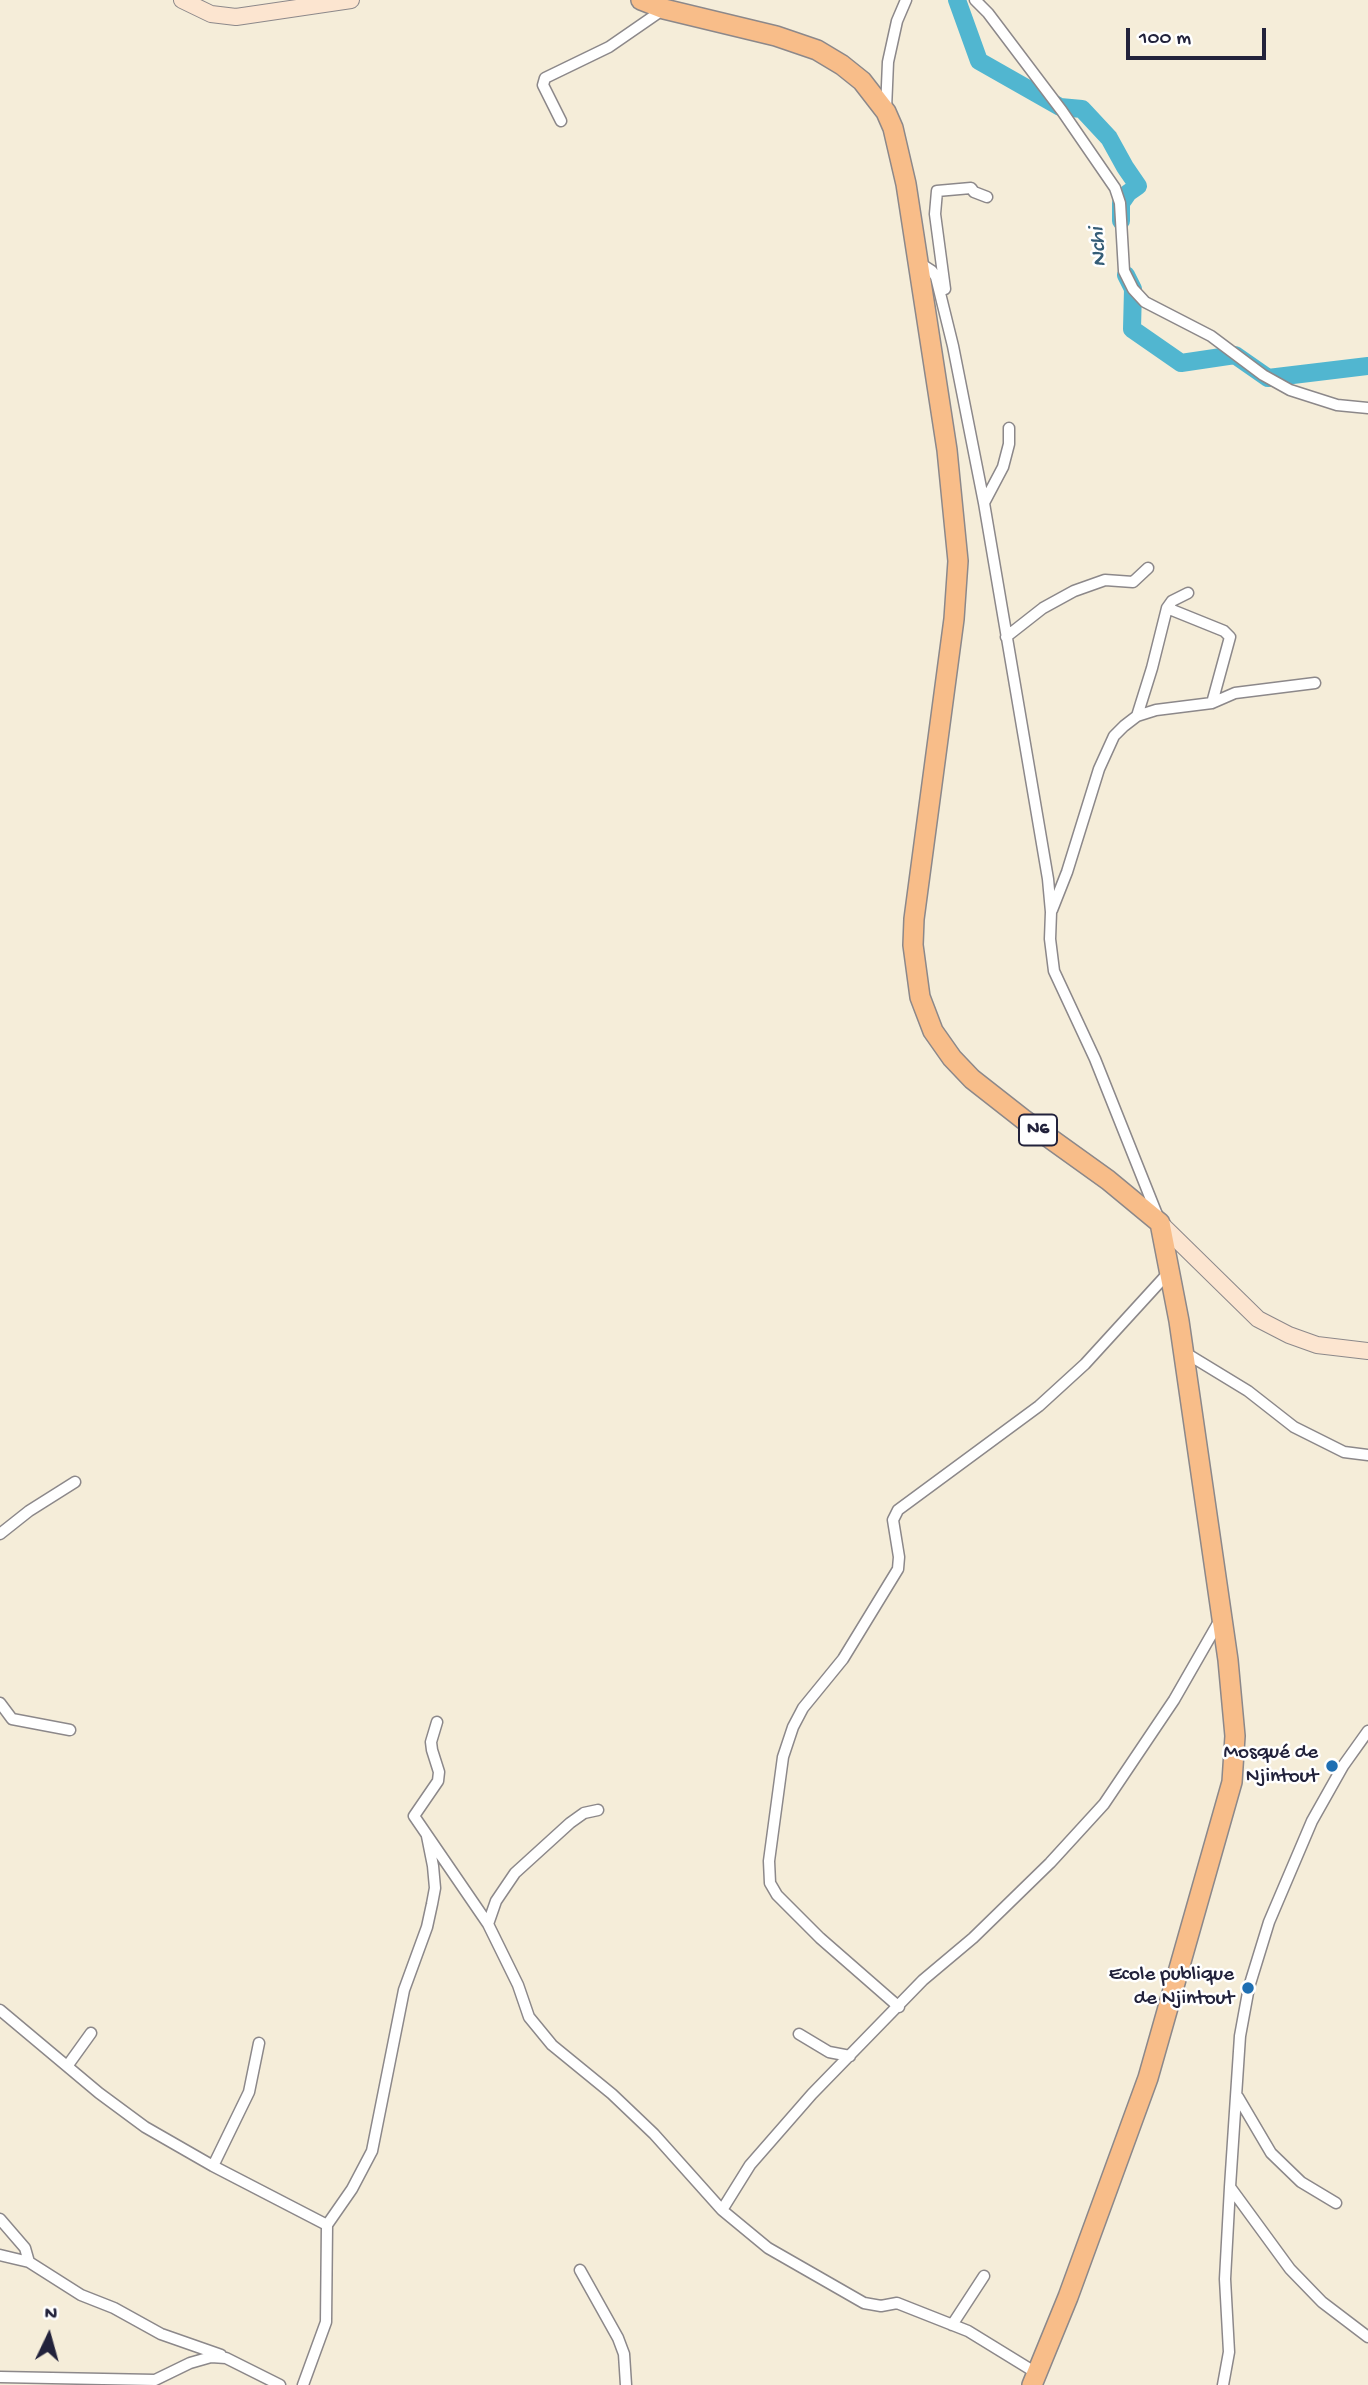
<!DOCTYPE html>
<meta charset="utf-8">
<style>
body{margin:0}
#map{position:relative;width:1368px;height:2385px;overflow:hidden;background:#f5edd9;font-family:"Gochi Hand",sans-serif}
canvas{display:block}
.north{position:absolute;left:14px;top:2301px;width:70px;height:70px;-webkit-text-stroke:5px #fff;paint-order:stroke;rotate:5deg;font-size:19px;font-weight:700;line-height:28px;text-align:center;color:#22223b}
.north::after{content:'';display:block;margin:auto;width:24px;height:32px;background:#22223b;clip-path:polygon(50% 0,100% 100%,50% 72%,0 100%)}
.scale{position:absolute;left:1126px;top:28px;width:140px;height:32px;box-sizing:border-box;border:4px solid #22223b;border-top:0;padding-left:9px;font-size:21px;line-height:24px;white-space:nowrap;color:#22223b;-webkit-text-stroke:5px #fff;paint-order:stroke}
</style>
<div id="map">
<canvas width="1368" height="2385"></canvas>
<div class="north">N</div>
<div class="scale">100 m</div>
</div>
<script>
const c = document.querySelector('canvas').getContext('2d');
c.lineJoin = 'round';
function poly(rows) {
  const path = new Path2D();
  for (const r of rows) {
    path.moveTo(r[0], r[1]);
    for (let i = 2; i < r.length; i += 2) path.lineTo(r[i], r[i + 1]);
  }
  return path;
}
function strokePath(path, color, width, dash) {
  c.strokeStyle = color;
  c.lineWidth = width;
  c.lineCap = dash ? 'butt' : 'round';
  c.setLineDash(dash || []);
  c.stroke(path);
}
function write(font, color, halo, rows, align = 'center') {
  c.font = font + ' "Gochi Hand",sans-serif';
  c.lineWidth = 5;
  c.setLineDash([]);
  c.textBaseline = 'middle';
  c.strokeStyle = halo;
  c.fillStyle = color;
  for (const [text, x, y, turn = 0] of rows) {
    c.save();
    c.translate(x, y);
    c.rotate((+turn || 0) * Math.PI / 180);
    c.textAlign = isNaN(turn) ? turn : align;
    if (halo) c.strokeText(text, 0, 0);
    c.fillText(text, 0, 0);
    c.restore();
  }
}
const river = poly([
 [957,0,979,61,1060,107,1082,109,1109,138,1125,167,1138,186,1128,193,1121,203,1121,221],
 [1126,275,1133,289,1132,329,1181,363,1235,355,1268,378,1368,366]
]);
const street = poly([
 [975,0,988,13,1062,111,1115,188,1120,203,1124,271,1133,289,1145,302,1211,336,1263,375,1290,390,1337,405,1368,408],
 [886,109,888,62,897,21,906,0],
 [561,121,543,85,545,78,609,47,664,9],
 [918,262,932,271,936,277,953,346,984,503,1048,879,1051,912,1050,939,1054,971,1095,1059,1158,1217],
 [945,289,935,214,937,191,971,188,974,192,987,197],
 [984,503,1003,467,1009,444,1009,428],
 [1167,608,1224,631,1230,637,1212,703],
 [1006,637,1043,608,1074,591,1105,580,1133,582,1148,568],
 [1137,716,1152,668,1167,608,1172,601,1188,593],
 [1052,910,1067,872,1099,769,1114,736,1124,726,1137,716,1156,710,1212,703,1235,693,1315,683],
 [1184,1352,1248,1391,1294,1427,1344,1452,1368,1455],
 [0,1534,29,1511,75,1482],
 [0,1703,12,1719,70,1730],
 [437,1722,431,1742,432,1750,439,1772,438,1781,414,1816,488,1924,518,1985,529,2017,552,2045,612,2094,654,2134,722,2210],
 [488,1924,496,1901,515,1873,570,1823,584,1813,598,1810],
 [899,2007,820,1938,777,1895,770,1883,769,1861,783,1757,793,1727,803,1708,843,1659,898,1569,899,1557,893,1520,898,1510,1039,1406,1085,1364,1170,1271],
 [0,2010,99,2093,145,2127,213,2166,327,2225,326,2322,303,2385],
 [799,2034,829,2052,850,2056],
 [68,2065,91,2033],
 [1238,2097,1271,2153,1301,2182,1336,2203],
 [213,2166,249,2092,259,2043],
 [1230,2187,1290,2269,1322,2302,1368,2337],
 [0,2219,25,2248,29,2262],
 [327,2225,352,2189,372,2151,404,1990,427,1927,432,1904,435,1888,433,1866,427,1836],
 [0,2255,29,2262,81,2295,114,2308,161,2334,221,2355],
 [580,2270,618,2338,624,2354,626,2385],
 [952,2325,984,2276],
 [1038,2374,968,2331,897,2303,881,2306,864,2303,768,2248,722,2210,750,2165,812,2094,923,1980,973,1938,1050,1863,1104,1804,1174,1700,1221,1618],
 [0,2377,155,2380,190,2363,211,2357,226,2358,280,2385],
 [1223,2385,1229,2352,1225,2279,1230,2187,1240,2036,1249,1987,1269,1922,1312,1821,1343,1766,1368,1731]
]);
const secondary = poly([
 [182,0,211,14,236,17,351,0],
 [1160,1223,1258,1319,1289,1335,1317,1345,1368,1351]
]);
const highway = poly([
 [641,0,664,9,776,36,817,50,842,65,862,81,886,112,893,128,906,184,947,450,958,561,954,619,914,919,913,945,920,997,933,1031,952,1058,972,1079,1023,1119,1108,1180,1160,1223,1179,1321,1228,1660,1235,1736,1232,1782,1148,2078,1068,2297,1032,2385]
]);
const markers = [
 [1332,1766,7,"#1f6fb2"],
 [1248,1988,7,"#1f6fb2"]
];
const shields = [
 [1038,1130,38]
];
const shieldNames = [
 ["N6",1038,1130]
];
const poiNames = [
 ["Mosqué de",1318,1754],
 ["Njintout",1318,1778],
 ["Ecole publique",1234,1976],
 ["de Njintout",1234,2000]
];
const waterNames = [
 ["Nchi",1100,247,-95]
];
strokePath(river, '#51b6d0', 18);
strokePath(street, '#8c888a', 13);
strokePath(secondary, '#8c888a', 18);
strokePath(highway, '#8c888a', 22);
strokePath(street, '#fff', 10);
strokePath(secondary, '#fce5d0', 16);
strokePath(highway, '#f8bd89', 19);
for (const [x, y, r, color] of markers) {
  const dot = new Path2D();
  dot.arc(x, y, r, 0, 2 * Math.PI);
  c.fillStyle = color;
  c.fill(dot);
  strokePath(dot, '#fff', 2.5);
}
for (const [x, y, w] of shields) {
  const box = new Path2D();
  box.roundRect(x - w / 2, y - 15.5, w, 31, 5);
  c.fillStyle = '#fff';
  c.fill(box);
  strokePath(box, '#22223b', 2);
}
write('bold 19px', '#22223b', null, shieldNames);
write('21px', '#22223b', '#fff', poiNames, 'right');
write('italic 23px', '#355d77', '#fff', waterNames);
</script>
